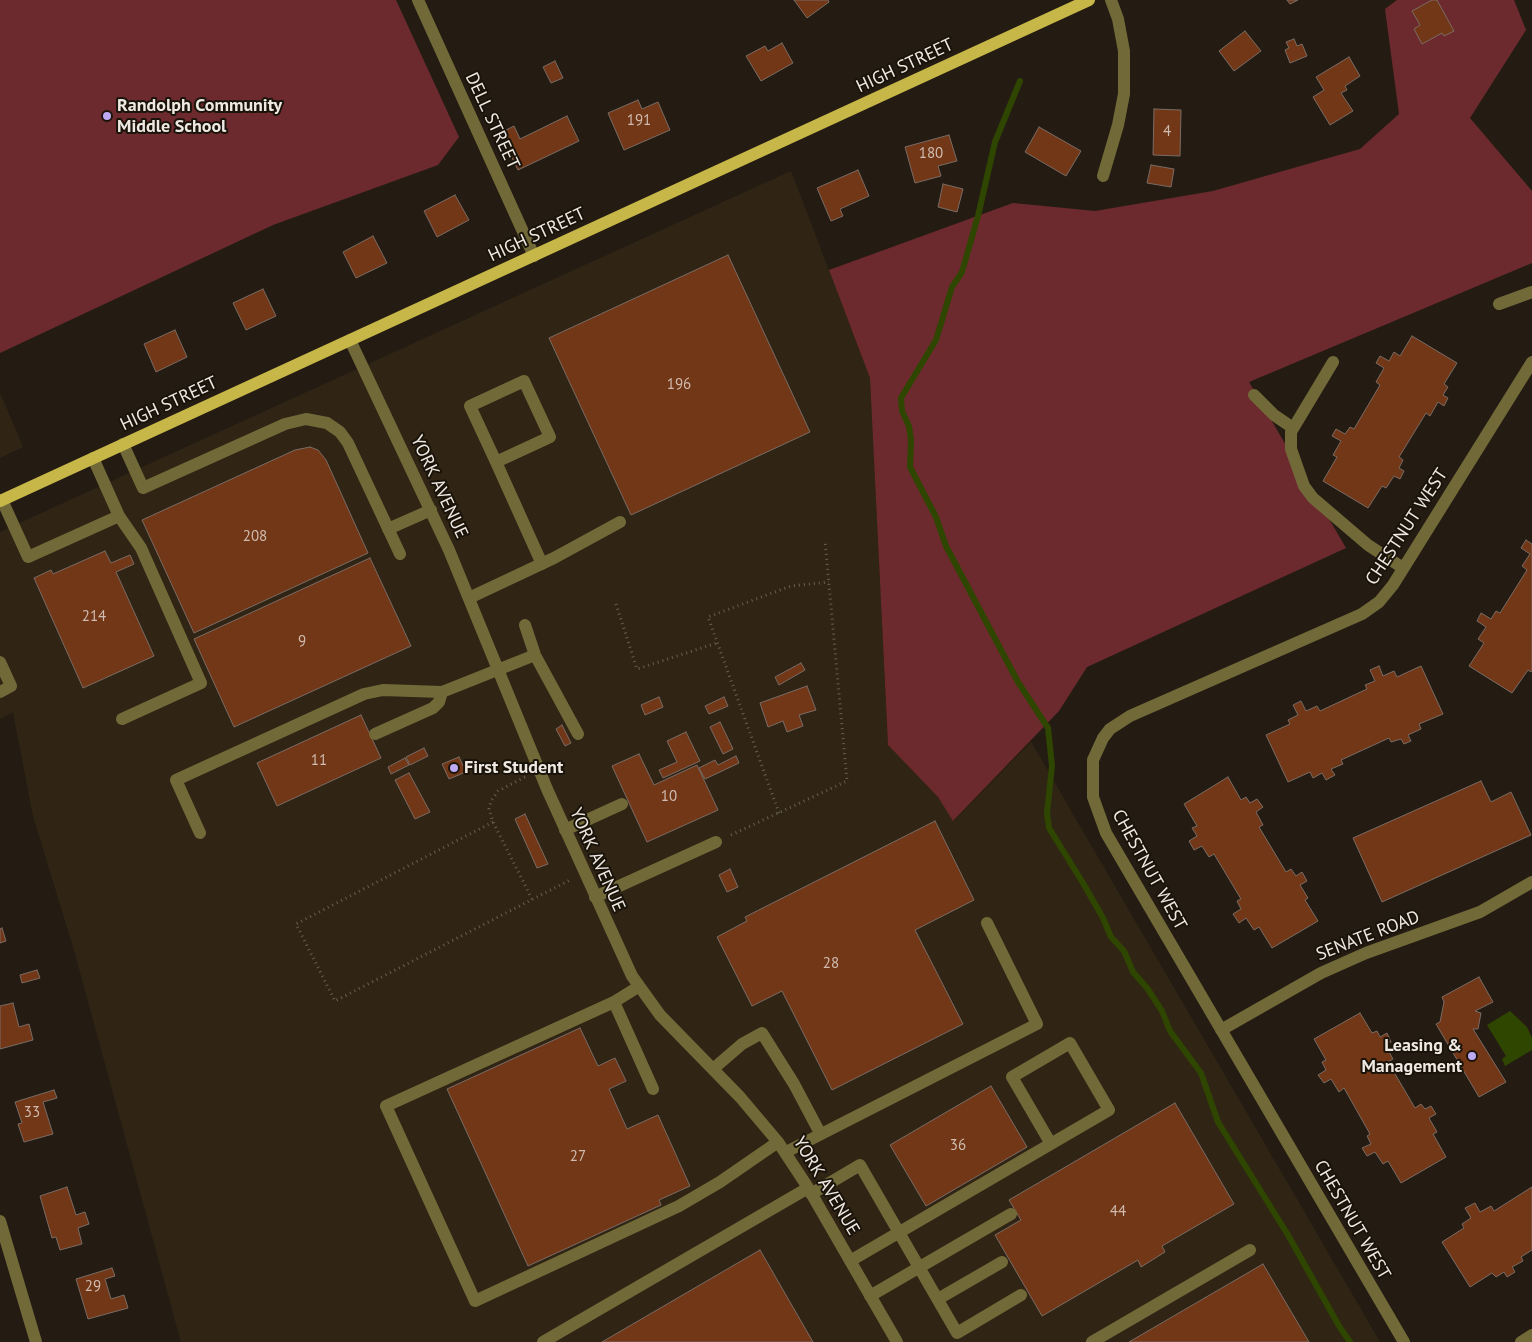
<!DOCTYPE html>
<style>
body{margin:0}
canvas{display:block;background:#241c12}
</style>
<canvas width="1532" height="1342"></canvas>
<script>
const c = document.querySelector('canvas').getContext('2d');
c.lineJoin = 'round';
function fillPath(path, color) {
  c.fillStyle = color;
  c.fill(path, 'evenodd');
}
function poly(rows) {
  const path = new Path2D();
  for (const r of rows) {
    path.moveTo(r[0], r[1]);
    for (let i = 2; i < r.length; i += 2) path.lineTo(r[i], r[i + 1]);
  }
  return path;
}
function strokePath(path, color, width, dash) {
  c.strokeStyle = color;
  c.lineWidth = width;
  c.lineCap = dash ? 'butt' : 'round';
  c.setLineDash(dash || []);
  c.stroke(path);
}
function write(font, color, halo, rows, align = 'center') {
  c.font = font + ' "PT Sans",sans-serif';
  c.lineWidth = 4;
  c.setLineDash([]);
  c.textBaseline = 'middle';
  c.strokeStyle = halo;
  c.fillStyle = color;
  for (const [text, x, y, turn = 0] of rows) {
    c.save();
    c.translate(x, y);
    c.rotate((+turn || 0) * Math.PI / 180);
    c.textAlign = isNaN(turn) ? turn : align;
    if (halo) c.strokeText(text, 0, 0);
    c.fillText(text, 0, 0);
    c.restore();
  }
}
const built = poly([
 [791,171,870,378,888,745,938,797,954,821,1031,742,1380,1342,181,1342,74,950,33,816,13,712,0,719,0,532],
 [0,393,23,447,0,458]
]);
const forest = poly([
 [0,0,396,0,459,137,438,165,273,225,0,353],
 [1397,0,1514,0,1526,30,1470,118,1532,191,1532,263,1249,382,1346,548,1087,667,1059,711,953,821,938,797,888,745,870,378,829,270,1013,203,1095,211,1213,191,1360,149,1399,114,1385,9]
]);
const water = poly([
 [1510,1011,1527,1027,1532,1038,1532,1050,1505,1066,1502,1059,1506,1056,1487,1025]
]);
const stream = poly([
 [1020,81,995,142,978,216,962,272,952,287,936,340,901,398,902,411,909,426,911,440,910,467,936,517,946,546,1018,682,1048,728,1052,766,1047,813,1049,828,1083,883,1103,918,1111,937,1124,951,1133,972,1147,988,1162,1011,1170,1031,1201,1073,1218,1122,1288,1235,1339,1326,1350,1342]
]);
const building = poly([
 [794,0,828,0,829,2,807,18,794,0],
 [1287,0,1298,0,1290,4,1287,0],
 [1432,0,1437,0,1454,31,1444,36,1442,33,1422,44,1414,29,1420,25,1412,11,1432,0],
 [1245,31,1261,51,1234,71,1219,51,1245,31],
 [1294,39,1297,46,1302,44,1307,56,1290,63,1285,50,1289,48,1286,42,1294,39],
 [782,43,793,63,761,81,746,56,765,46,768,51,782,43],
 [1349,57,1360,76,1345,86,1347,90,1341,93,1353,111,1330,125,1313,97,1324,90,1316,77,1349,57],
 [555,61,563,78,551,83,543,67,555,61],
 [638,100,642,109,658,102,670,130,624,150,608,113,638,100],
 [1154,109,1181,110,1180,156,1153,155,1154,109],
 [567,116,579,141,518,170,500,133,514,126,520,139,567,116],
 [1039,127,1081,151,1066,176,1025,152,1039,127],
 [949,135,957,161,938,166,941,176,915,183,905,147,949,135],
 [1151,165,1174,169,1171,187,1147,183,1151,165],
 [858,170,869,196,840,209,843,216,831,221,817,188,858,170],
 [943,184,963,189,957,212,938,207,943,184],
 [455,195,469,220,437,237,424,211,455,195],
 [373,236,387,263,356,278,343,252,373,236],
 [728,255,810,432,631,515,549,338,728,255],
 [263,289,276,316,246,330,233,303,263,289],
 [175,330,187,357,156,372,144,344,175,330],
 [1412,336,1457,363,1444,384,1448,387,1443,395,1448,398,1444,406,1438,402,1430,416,1426,413,1399,457,1403,460,1399,468,1404,471,1400,479,1394,476,1386,488,1382,486,1368,508,1323,481,1337,457,1333,455,1341,441,1332,436,1336,429,1345,434,1350,427,1354,429,1380,385,1376,382,1384,368,1376,363,1380,356,1389,361,1394,352,1400,356,1412,336],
 [310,447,318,450,326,460,368,553,194,633,142,520,295,450,310,447],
 [1526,540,1532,544,1532,670,1531,672,1528,670,1512,693,1469,666,1484,643,1478,639,1486,627,1477,621,1481,613,1491,619,1496,611,1500,613,1527,570,1522,566,1530,554,1521,548,1526,540],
 [105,551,111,563,130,555,134,564,116,572,154,656,83,688,34,578,51,570,53,574,105,551],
 [370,558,411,646,234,727,194,639,370,558],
 [801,663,805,670,779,685,775,677,801,663],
 [1379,666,1383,676,1394,671,1397,677,1421,666,1443,714,1419,724,1421,729,1408,735,1411,741,1404,744,1401,739,1391,742,1389,738,1341,760,1343,764,1331,769,1335,775,1326,780,1322,773,1313,778,1310,772,1288,782,1266,735,1290,724,1288,720,1298,715,1293,705,1301,701,1306,711,1317,706,1320,711,1367,689,1365,685,1375,681,1370,670,1379,666],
 [807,686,816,710,799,715,803,726,787,732,783,721,768,727,760,703,807,686],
 [659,697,663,707,645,715,641,705,659,697],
 [724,697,728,706,709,714,705,706,724,697],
 [361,715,381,758,277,806,257,763,361,715],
 [720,722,733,749,723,754,710,727,720,722],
 [562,725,571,743,565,746,556,729,562,725],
 [686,732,700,761,663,778,659,770,677,762,667,741,686,732],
 [424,748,428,756,410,765,406,757,424,748],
 [639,754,654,785,697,765,718,810,647,842,612,766,639,754],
 [736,756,739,763,705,779,699,768,715,760,718,765,736,756],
 [459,757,466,772,449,779,442,764,459,757],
 [405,758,409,765,391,774,388,767,405,758],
 [409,773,430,812,415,819,395,780,409,773],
 [1228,777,1241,800,1246,797,1250,803,1257,799,1263,807,1256,812,1263,825,1259,827,1286,872,1291,869,1296,876,1302,872,1307,881,1300,885,1308,898,1305,900,1318,921,1272,948,1259,927,1254,930,1246,918,1239,923,1233,914,1241,909,1237,901,1241,899,1214,854,1209,857,1202,846,1194,850,1189,841,1197,836,1192,828,1197,826,1184,804,1228,777],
 [1481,781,1491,802,1511,792,1531,835,1382,902,1353,838,1481,781],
 [525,814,548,864,537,868,515,819,525,814],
 [935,821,974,900,915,930,963,1024,832,1090,782,991,752,1006,717,937,747,921,745,917,935,821],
 [730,869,738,887,727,892,719,875,730,869],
 [2,928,6,941,0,943,0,929,2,928],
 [37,970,40,978,22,983,20,975,37,970],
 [1479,977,1493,1002,1475,1011,1481,1013,1478,1029,1473,1029,1506,1082,1479,1097,1436,1024,1440,1022,1444,1002,1442,997,1479,977],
 [13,1003,19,1027,29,1024,33,1040,0,1049,0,1006,13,1003],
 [1360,1013,1372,1033,1377,1031,1380,1037,1387,1033,1391,1042,1385,1045,1393,1059,1388,1062,1415,1108,1421,1104,1425,1109,1431,1106,1436,1114,1429,1118,1437,1132,1433,1134,1446,1157,1401,1183,1388,1161,1383,1164,1375,1152,1367,1156,1362,1148,1371,1144,1367,1136,1370,1134,1344,1088,1339,1092,1331,1079,1324,1083,1318,1075,1326,1070,1322,1062,1326,1060,1314,1039,1360,1013],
 [580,1028,598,1066,615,1058,626,1081,609,1089,627,1129,658,1115,690,1186,659,1200,661,1205,528,1266,447,1089,580,1028],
 [991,1086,1027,1147,926,1206,890,1145,991,1086],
 [54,1090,57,1098,43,1102,53,1134,24,1142,18,1124,22,1123,15,1102,54,1090],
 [1175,1103,1234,1204,1162,1246,1165,1252,1141,1267,1138,1260,1042,1316,995,1235,1021,1220,1009,1200,1175,1103],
 [67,1187,76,1215,85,1212,89,1224,78,1228,82,1244,60,1250,56,1237,52,1238,40,1196,67,1187],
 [1532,1187,1532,1250,1521,1257,1523,1261,1512,1267,1515,1272,1507,1277,1504,1272,1496,1277,1492,1273,1470,1287,1442,1242,1464,1228,1462,1224,1471,1218,1465,1208,1475,1203,1480,1212,1491,1206,1494,1211,1532,1187],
 [760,1250,813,1342,602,1342,760,1250],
 [1263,1264,1309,1342,1129,1342,1263,1264],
 [112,1268,115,1276,105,1279,111,1299,124,1295,128,1308,88,1319,76,1279,112,1268]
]);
const path = poly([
 [616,604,637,669,717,643],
 [525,777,498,791,491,801,489,809,493,822,532,899],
 [779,813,708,617,791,586,829,582],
 [493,822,296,924,335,1001,572,879],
 [731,835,847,781,825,541]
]);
const minor = poly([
 [418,0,534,256],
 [1103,176,1118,125,1124,94,1124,51,1118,19,1111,0],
 [1499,304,1532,292],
 [350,340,449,550,547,789,632,976,660,1015,740,1097,778,1142,807,1186,897,1342],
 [1333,362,1291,432,1291,449,1304,486,1313,498,1368,545,1403,568],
 [1254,395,1274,415,1293,428],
 [123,444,143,488,285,424,306,419,327,423,340,432,348,443,400,554],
 [93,458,119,516,141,548,201,683,122,719],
 [496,462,550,437,524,381,470,406,496,462,542,564],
 [2,500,28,557,119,516],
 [388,529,431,510],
 [469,598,554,558,620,522],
 [525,625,535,655,578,734],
 [0,662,11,686,0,692],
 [375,734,433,708,439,702,442,692],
 [565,830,622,804],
 [200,833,176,780,364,694,383,690,442,692,535,655],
 [595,897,716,842],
 [638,987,614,1002,386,1106,475,1301,679,1206,720,1182,778,1142],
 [614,1002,653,1089],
 [1221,1030,1321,973,1366,953,1480,912,1532,882],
 [713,1069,742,1044,762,1033,794,1084,820,1133],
 [786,1152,1037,1024,987,923],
 [811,1194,860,1165,957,1333,1021,1295],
 [0,1221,36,1342],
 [850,1261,1109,1110,1070,1043,1012,1077,1051,1144],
 [870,1296,1011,1214],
 [938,1299,1002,1262],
 [543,1342,808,1188],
 [1092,1342,1250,1250],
 [1404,1342,1106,833,1093,797,1093,760,1103,738,1110,729,1130,716,1362,614,1379,602,1393,585,1532,362],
 [1521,1342,1532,1335]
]);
const major = poly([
 [0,501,1089,0]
]);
const markers = [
 [107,116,5,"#bea9f4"],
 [454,768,5,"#bea9f4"],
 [1472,1056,5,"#bea9f4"]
];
const numberNames = [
 ["191",639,121],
 ["4",1167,132],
 ["180",931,154],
 ["196",679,385],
 ["208",255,537],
 ["214",94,617],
 ["9",302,642],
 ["11",319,761],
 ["10",669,797],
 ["28",831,964],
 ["33",32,1113],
 ["36",958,1146],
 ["27",578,1157],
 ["44",1118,1212],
 ["29",93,1287]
];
const streetNames = [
 ["HIGH STREET",905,66,-25],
 ["DELL STREET",492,121,65],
 ["HIGH STREET",537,235,-25],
 ["HIGH STREET",169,404,-25],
 ["YORK AVENUE",439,487,65],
 ["CHESTNUT WEST",1407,527,-57],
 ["YORK AVENUE",597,860,66],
 ["CHESTNUT WEST",1149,870,61],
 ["SENATE ROAD",1368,936,-21],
 ["YORK AVENUE",826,1186,59],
 ["CHESTNUT WEST",1352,1220,60]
];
const poiNames = [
 ["Randolph Community",117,106],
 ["Middle School",117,127],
 ["First Student",464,768],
 ["Leasing &",1462,1046,"right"],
 ["Management",1462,1067,"right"]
];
fillPath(built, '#302515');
fillPath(forest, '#6c2a2e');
fillPath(water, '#2e4600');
strokePath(stream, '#2e4600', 6);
fillPath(building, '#723717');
strokePath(building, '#7a6b64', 1);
strokePath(path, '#665f56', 3, [1, 4]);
strokePath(minor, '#716a38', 12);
strokePath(major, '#c7b748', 12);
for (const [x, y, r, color] of markers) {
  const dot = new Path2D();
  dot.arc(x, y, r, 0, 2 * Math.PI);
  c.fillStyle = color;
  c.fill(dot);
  strokePath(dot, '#1a1309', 2);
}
write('15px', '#d0bcb0', null, numberNames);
write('18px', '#efe9e3', '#1a1309', streetNames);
write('bold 18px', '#efe9e3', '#1a1309', poiNames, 'left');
</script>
